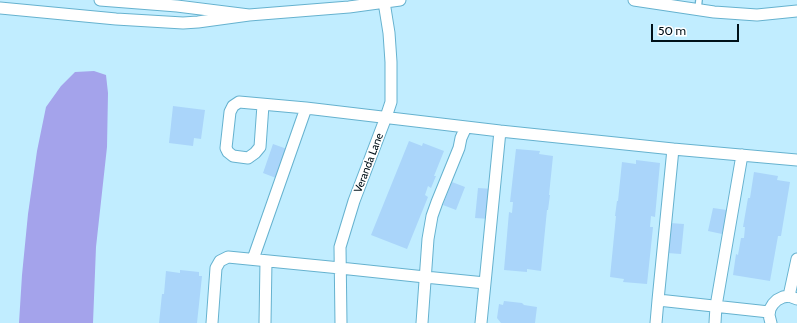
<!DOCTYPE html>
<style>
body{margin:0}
#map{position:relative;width:797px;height:323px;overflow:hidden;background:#c1edff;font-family:Cabin,sans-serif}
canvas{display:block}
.scale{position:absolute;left:651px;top:24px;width:88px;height:18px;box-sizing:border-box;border:2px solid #001119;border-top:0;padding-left:5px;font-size:12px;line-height:14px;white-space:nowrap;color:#001119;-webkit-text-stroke:3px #fff;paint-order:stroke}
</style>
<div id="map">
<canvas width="797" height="323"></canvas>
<div class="scale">50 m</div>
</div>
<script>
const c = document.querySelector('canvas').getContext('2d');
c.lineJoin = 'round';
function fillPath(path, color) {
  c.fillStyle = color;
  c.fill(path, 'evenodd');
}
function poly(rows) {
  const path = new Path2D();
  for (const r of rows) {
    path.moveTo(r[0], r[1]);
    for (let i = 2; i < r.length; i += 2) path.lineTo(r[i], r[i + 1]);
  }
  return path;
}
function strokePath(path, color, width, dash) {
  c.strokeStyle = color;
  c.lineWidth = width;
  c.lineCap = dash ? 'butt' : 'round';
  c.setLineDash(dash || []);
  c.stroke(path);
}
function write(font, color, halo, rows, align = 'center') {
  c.font = font + ' Cabin,sans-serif';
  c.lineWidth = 3;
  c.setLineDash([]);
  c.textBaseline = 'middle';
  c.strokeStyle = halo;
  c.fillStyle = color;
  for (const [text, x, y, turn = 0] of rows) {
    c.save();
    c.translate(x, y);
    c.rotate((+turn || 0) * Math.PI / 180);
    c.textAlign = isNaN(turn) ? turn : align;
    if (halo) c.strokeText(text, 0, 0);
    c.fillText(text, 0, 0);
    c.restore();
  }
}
const water = poly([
 [94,71,106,75,108,93,107,147,96,247,93,323,19,323,22,275,28,214,37,151,46,107,61,86,75,72]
]);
const building = poly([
 [173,106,205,110,201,139,194,138,193,146,169,143],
 [409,141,422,146,423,143,444,151,434,176,436,176,431,188,428,186,425,195,428,197,407,249,371,235],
 [273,144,287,149,276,178,263,173],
 [516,149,540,151,539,154,553,156,549,195,550,195,548,210,547,210,541,271,527,269,527,272,504,270,509,212,512,213,513,202,510,202],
 [636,160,660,163,655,217,651,216,650,227,653,227,647,284,623,282,624,279,610,277,616,216,615,216,617,201,618,201,622,162,636,164],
 [754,172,778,176,777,180,790,182,781,236,778,236,770,281,733,275,736,254,738,255,741,238,744,238,745,227,743,227,748,198,750,198],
 [452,182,465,187,456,210,443,205],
 [478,188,493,189,490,219,475,218],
 [713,208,727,210,722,234,708,231],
 [670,223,684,224,681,254,667,253],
 [180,270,199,272,199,276,202,276,197,323,159,323,162,294,164,294,166,271,180,273],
 [504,301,522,303,524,305,537,307,535,323,501,323,497,318,499,304,503,305]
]);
const lane = poly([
 [698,9,699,0]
]);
const street = poly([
 [634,0,714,12,757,15,797,11],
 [0,8,116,19,183,23,198,22,249,15,177,6,100,0],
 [249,15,349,7,400,0],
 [263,105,260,147,255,153,248,158,233,156,228,152,226,148,230,112,233,106,239,102,306,108],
 [500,131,673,149],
 [789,296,797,259],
 [769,312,658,300,673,149,797,160],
 [212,323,216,268,220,261,228,257,340,268,425,277,485,283,500,131,306,108,253,259],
 [265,323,266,261],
 [341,323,340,247,354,201,386,117,391,102,391,62,389,33,384,2],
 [422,323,428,239,432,216,437,202,459,148,461,138,466,127],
 [481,323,485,283],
 [656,323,658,300],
 [715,323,716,306,742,155],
 [771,323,769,315,770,309,773,304,777,300,783,297,789,296,797,299]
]);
const streetNames = [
 ["Veranda Lane",369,163,-69]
];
fillPath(water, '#a4a3eb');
fillPath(building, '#aad5fa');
strokePath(lane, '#66b2cf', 8);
strokePath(street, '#66b2cf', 13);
strokePath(lane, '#fff', 5.5);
strokePath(street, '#fff', 11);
write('11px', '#001119', '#fff', streetNames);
</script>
